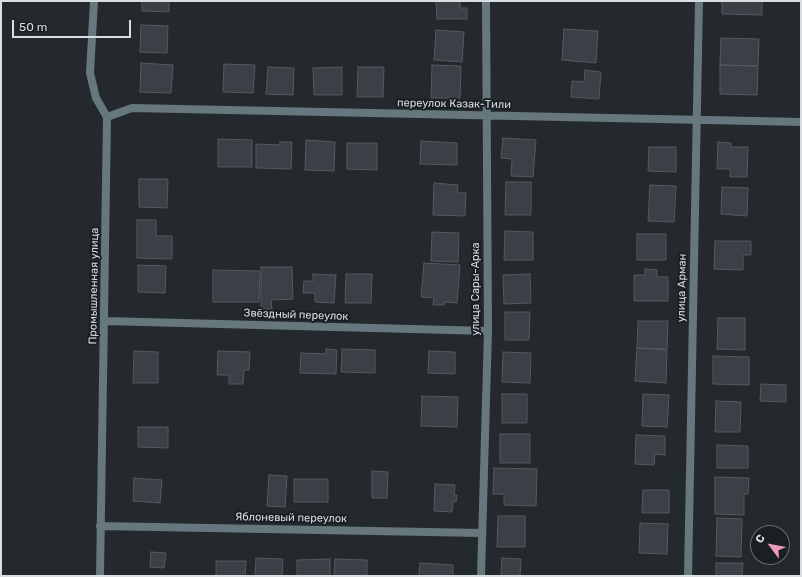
<!DOCTYPE html>
<meta charset="utf-8">
<style>
body{margin:0}
#map{position:relative;width:802px;height:577px;overflow:hidden;background:#23292d;font-family:Rubik,sans-serif}
canvas{display:block}
.frame{position:absolute;inset:0;border:2px solid #dadee1;pointer-events:none}
.north{position:absolute;left:750px;top:525px;width:40px;height:40px;box-sizing:border-box;background:#1a1f24;border:1px solid #676b70;border-radius:50%;rotate:302deg;font-size:11px;font-weight:700;line-height:16px;text-align:center;color:#dadee1}
.north::after{content:'';display:block;margin:auto;width:14px;height:18px;background:#ef9ab8;clip-path:polygon(50% 0,100% 100%,50% 72%,0 100%)}
.scale{position:absolute;left:12px;top:20px;width:119px;height:18px;box-sizing:border-box;border:2px solid #dadee1;border-top:0;padding-left:5px;font-size:12px;line-height:14px;white-space:nowrap;color:#dadee1;-webkit-text-stroke:3px #1a1f24;paint-order:stroke}
</style>
<div id="map">
<canvas width="802" height="577"></canvas>
<div class="frame"></div>
<div class="north">С</div>
<div class="scale">50 m</div>
</div>
<script>
const c = document.querySelector('canvas').getContext('2d');
c.lineJoin = 'round';
function fillPath(path, color) {
  c.fillStyle = color;
  c.fill(path, 'evenodd');
}
function poly(rows) {
  const path = new Path2D();
  for (const r of rows) {
    path.moveTo(r[0], r[1]);
    for (let i = 2; i < r.length; i += 2) path.lineTo(r[i], r[i + 1]);
  }
  return path;
}
function strokePath(path, color, width, dash) {
  c.strokeStyle = color;
  c.lineWidth = width;
  c.lineCap = dash ? 'butt' : 'round';
  c.setLineDash(dash || []);
  c.stroke(path);
}
function write(font, color, halo, rows, align = 'center') {
  c.font = font + ' Rubik,sans-serif';
  c.lineWidth = 4;
  c.setLineDash([]);
  c.textBaseline = 'middle';
  c.strokeStyle = halo;
  c.fillStyle = color;
  for (const [text, x, y, turn = 0] of rows) {
    c.save();
    c.translate(x, y);
    c.rotate((+turn || 0) * Math.PI / 180);
    c.textAlign = isNaN(turn) ? turn : align;
    if (halo) c.strokeText(text, 0, 0);
    c.fillText(text, 0, 0);
    c.restore();
  }
}
const building = poly([
 [142,1,169,1,169,12,142,11,142,1],
 [436,1,460,1,460,8,467,8,467,19,437,19,436,1],
 [722,1,762,1,762,15,722,14,722,1],
 [141,25,168,26,167,53,140,52,141,25],
 [564,29,598,31,596,63,562,60,564,29],
 [436,30,464,32,462,62,434,60,436,30],
 [721,38,759,39,758,66,720,65,721,38],
 [141,63,173,65,171,93,140,92,141,63],
 [224,64,255,65,253,93,223,92,224,64],
 [432,65,461,66,460,98,431,98,432,65],
 [720,65,758,66,757,95,720,94,720,65],
 [268,67,294,68,293,95,266,94,268,67],
 [342,67,342,95,314,95,313,68,342,67],
 [358,67,384,67,383,97,357,97,358,67],
 [585,70,601,72,599,99,571,97,572,81,584,82,585,70],
 [503,138,536,140,533,177,511,176,512,159,501,158,503,138],
 [218,139,252,140,252,167,218,167,218,139],
 [306,140,335,142,334,171,305,170,306,140],
 [421,141,457,143,457,165,420,164,421,141],
 [280,142,292,142,291,169,256,168,256,144,280,145,280,142],
 [718,142,731,143,731,147,748,147,747,177,730,177,730,169,717,169,718,142],
 [347,143,377,143,377,170,347,169,347,143],
 [649,147,676,147,676,172,648,171,649,147],
 [139,179,168,179,167,208,139,207,139,179],
 [506,182,531,182,531,215,505,215,506,182],
 [434,183,458,185,457,193,466,193,465,216,433,215,434,183],
 [650,185,676,186,674,222,648,221,650,185],
 [722,187,748,188,747,216,721,214,722,187],
 [137,220,156,220,156,236,172,236,172,259,137,258,137,220],
 [505,231,533,232,533,260,504,260,505,231],
 [432,232,459,233,458,262,431,261,432,232],
 [637,234,666,234,666,260,637,260,637,234],
 [715,241,751,241,751,255,743,255,743,270,714,269,715,241],
 [424,263,460,265,457,303,445,302,444,305,433,305,434,298,421,297,424,263],
 [138,265,166,266,165,293,138,292,138,265],
 [261,267,292,267,293,299,271,300,272,309,261,309,261,267],
 [645,269,657,270,657,277,668,277,668,301,634,301,634,275,645,275,645,269],
 [213,270,260,271,259,302,213,302,213,270],
 [313,274,336,275,334,303,315,302,315,293,303,293,304,281,313,281,313,274],
 [346,274,372,274,371,303,345,303,346,274],
 [530,274,531,303,504,304,503,275,530,274],
 [505,312,530,312,529,340,505,340,505,312],
 [718,318,745,318,745,350,717,349,718,318],
 [638,321,668,321,667,349,637,348,638,321],
 [637,348,667,350,666,383,635,381,637,348],
 [326,349,337,350,336,374,300,373,301,353,326,354,326,349],
 [342,349,375,350,375,373,341,372,342,349],
 [134,351,158,352,158,383,133,383,134,351],
 [218,351,250,352,249,370,244,370,243,384,229,384,229,375,217,375,218,351],
 [429,351,455,352,455,374,428,373,429,351],
 [503,352,531,353,530,383,502,382,503,352],
 [713,356,749,357,749,385,713,384,713,356],
 [761,384,786,385,786,402,760,401,761,384],
 [502,394,527,394,527,423,502,423,502,394],
 [643,394,669,395,667,427,642,426,643,394],
 [422,396,458,397,457,427,421,426,422,396],
 [716,401,741,402,740,432,715,432,716,401],
 [138,427,168,427,168,448,138,447,138,427],
 [500,434,530,434,530,463,500,463,500,434],
 [636,435,665,436,665,455,655,454,654,465,635,464,636,435],
 [717,445,748,446,748,468,717,468,717,445],
 [494,468,537,469,536,506,504,505,504,494,493,494,494,468],
 [372,471,388,472,387,498,372,498,372,471],
 [269,475,287,476,285,507,267,506,269,475],
 [715,477,749,478,748,494,744,494,744,515,715,514,715,477],
 [134,478,162,480,160,503,133,501,134,478],
 [294,479,328,479,328,502,294,502,294,479],
 [435,484,455,485,454,495,457,495,456,502,453,501,452,512,434,511,435,484],
 [643,490,669,490,669,513,642,513,643,490],
 [498,516,525,516,525,547,497,547,498,516],
 [717,518,742,519,741,557,716,556,717,518],
 [640,523,668,524,667,554,639,553,640,523],
 [151,552,166,553,164,568,150,567,151,552],
 [256,558,283,559,282,576,255,576,256,558],
 [502,558,521,559,520,576,501,576,502,558],
 [330,559,330,576,297,576,297,560,330,559],
 [335,559,367,560,367,576,334,576,335,559],
 [216,561,246,561,245,576,216,576,216,561],
 [420,563,453,565,453,576,419,576,420,563],
 [716,563,743,563,742,576,716,576,716,563]
]);
const lane = poly([
 [94,1,90,73,96,98,107,117,100,576],
 [107,117,132,108,801,122],
 [105,321,488,331],
 [100,526,482,533],
 [481,576,488,331,486,1],
 [688,576,699,1]
]);
const streetNames = [
 ["переулок Казак-Тили",454,104,1],
 ["Промышленная улица",94,286,-89],
 ["улица Арман",682,288,-89],
 ["улица Сары-Арка",476,289,-90],
 ["Звёздный переулок",296,315,2],
 ["Яблоневый переулок",291,518,1]
];
fillPath(building, '#3c3f45');
strokePath(building, '#565960', 1);
strokePath(lane, '#66787d', 8);
write('11px', '#dadee1', '#1a1f24', streetNames);
</script>
